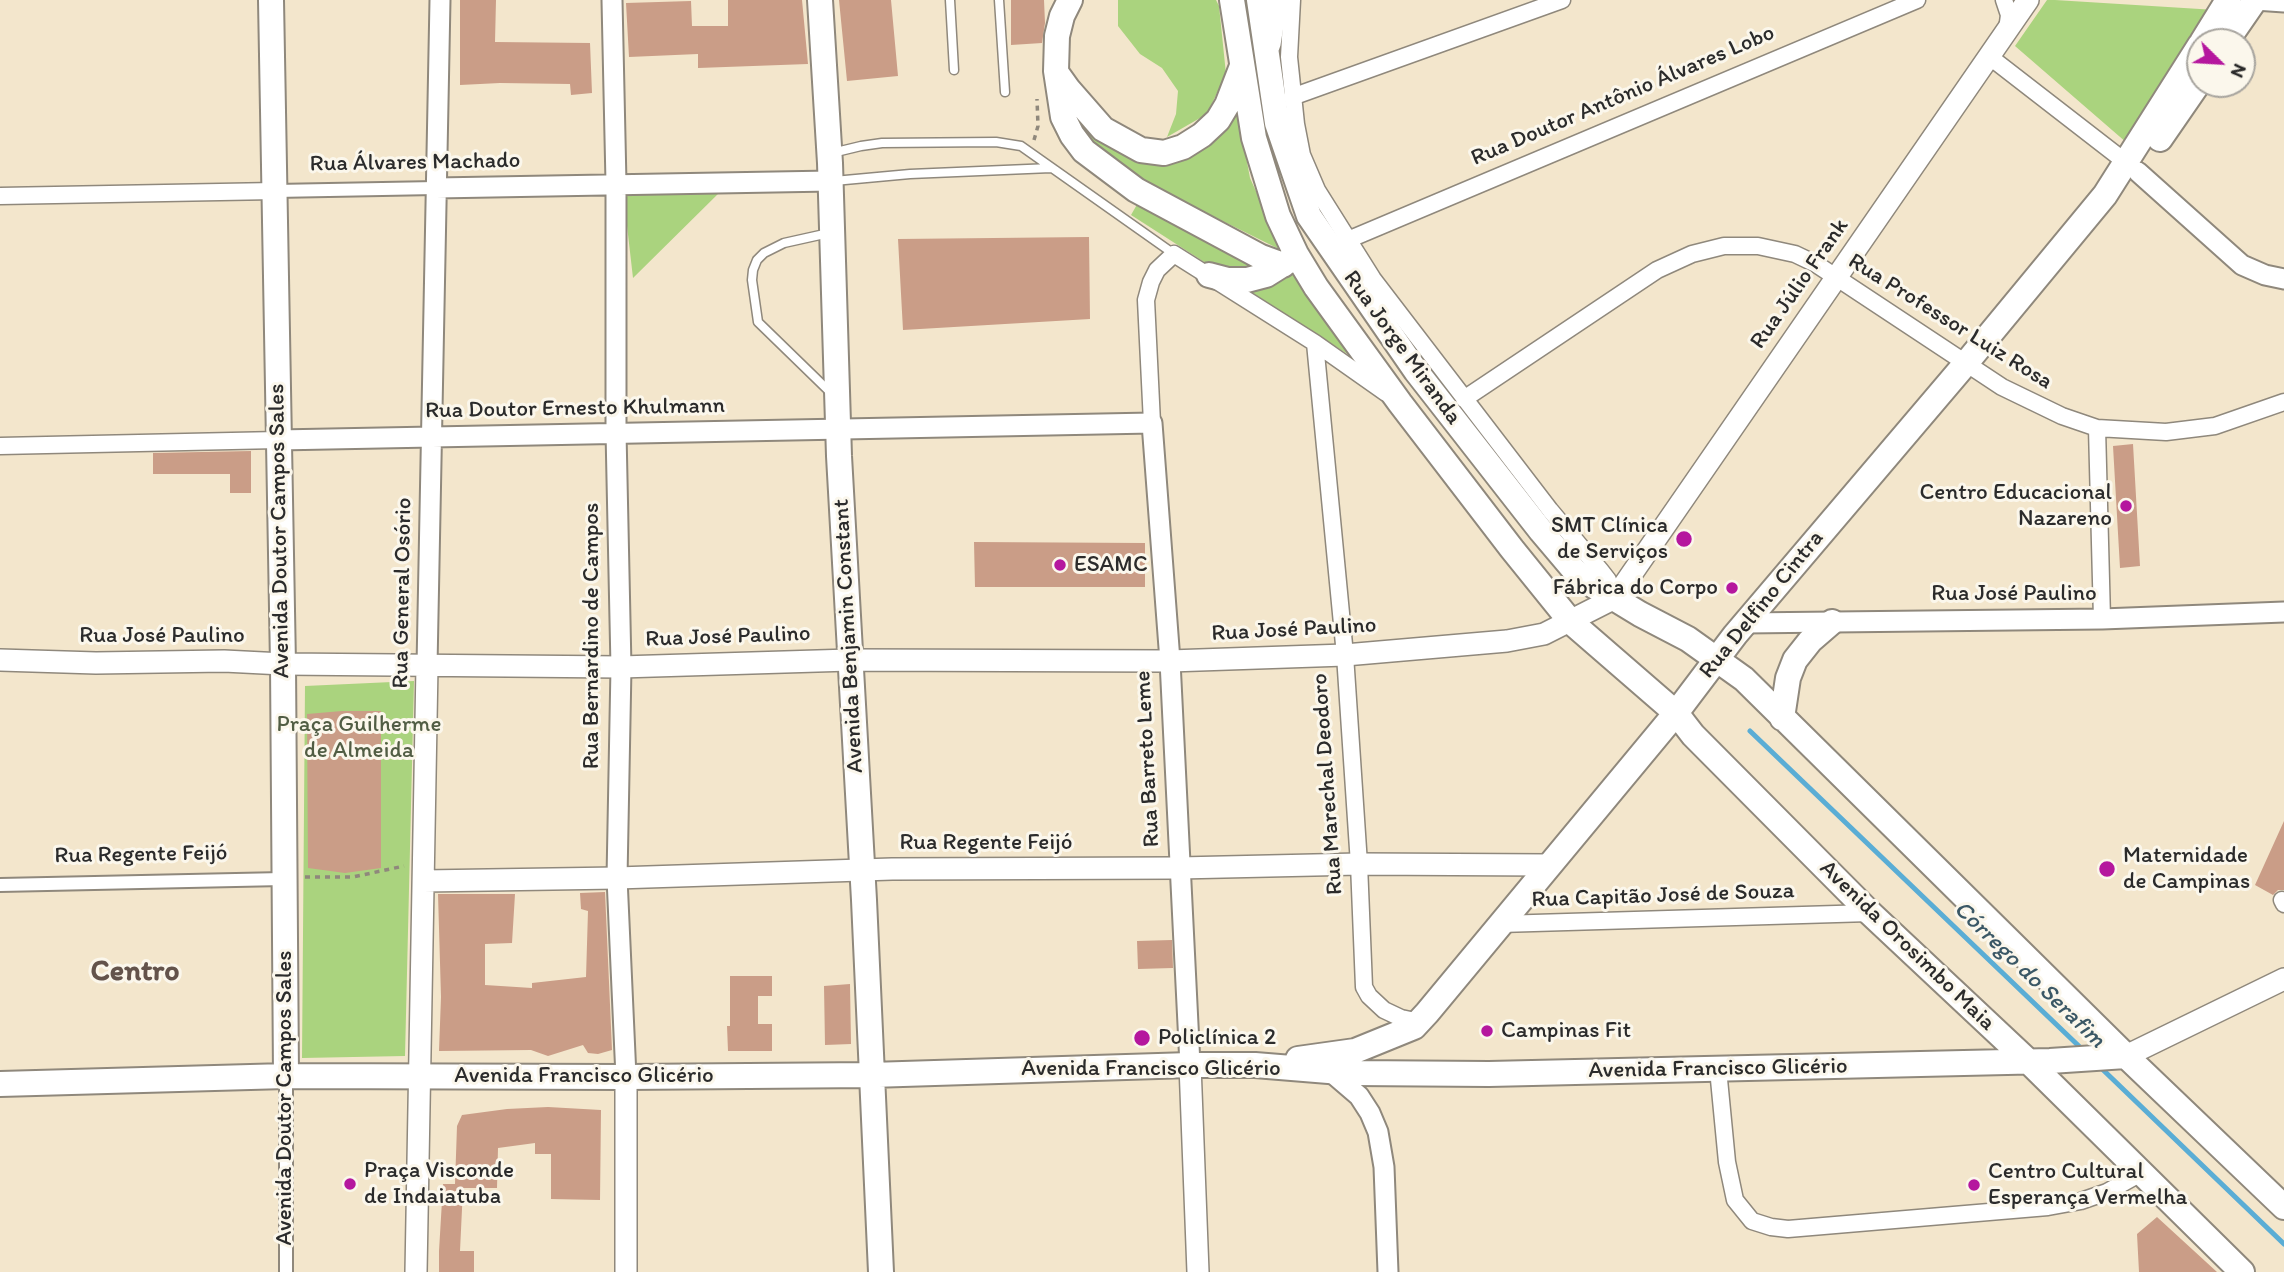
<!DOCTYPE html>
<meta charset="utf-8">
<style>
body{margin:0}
#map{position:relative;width:2284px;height:1272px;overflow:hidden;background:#f3e6cc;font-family:Itim,sans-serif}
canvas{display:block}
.north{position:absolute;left:2186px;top:28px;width:70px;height:70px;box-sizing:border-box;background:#fbf7ec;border:2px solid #a8a59f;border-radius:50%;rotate:114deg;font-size:19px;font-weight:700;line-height:28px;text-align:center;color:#2b2b2b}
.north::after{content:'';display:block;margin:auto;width:24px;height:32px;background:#b5179e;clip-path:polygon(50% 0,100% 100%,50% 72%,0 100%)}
</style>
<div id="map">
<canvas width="2284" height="1272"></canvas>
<div class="north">N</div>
</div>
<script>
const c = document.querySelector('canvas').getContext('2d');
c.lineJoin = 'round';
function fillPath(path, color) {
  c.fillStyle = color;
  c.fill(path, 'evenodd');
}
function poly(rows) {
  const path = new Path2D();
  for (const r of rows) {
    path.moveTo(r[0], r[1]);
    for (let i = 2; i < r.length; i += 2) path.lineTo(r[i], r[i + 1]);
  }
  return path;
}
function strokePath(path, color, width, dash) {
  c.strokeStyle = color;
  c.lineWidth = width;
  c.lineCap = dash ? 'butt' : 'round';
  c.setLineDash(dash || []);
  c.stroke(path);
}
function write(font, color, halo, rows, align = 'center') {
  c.font = font + ' Itim,sans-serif';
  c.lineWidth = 6;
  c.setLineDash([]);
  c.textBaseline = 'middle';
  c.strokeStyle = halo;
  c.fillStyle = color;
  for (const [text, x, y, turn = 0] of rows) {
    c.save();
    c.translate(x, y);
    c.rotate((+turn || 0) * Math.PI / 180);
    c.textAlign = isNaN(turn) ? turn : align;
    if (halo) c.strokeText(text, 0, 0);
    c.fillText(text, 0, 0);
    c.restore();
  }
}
const green = poly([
 [1118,0,1216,0,1219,6,1226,74,1207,114,1167,137,1176,114,1178,91,1162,68,1140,54,1118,26],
 [2047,0,2055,0,2216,10,2127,143,2015,46],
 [1069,108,1155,162,1190,158,1238,114,1250,178,1283,251,1124,172,1083,137],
 [623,191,720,192,633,278],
 [1139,201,1293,269,1360,362,1131,215],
 [414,681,405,1056,302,1058,305,686]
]);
const stream = poly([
 [1750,731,2084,1051],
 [2098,1065,2284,1244]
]);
const building = poly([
 [460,0,496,0,495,42,590,43,592,93,571,95,570,84,500,83,460,85],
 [728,0,802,0,808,64,698,68,698,54,629,57,626,3,691,1,692,26,728,26],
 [839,0,891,0,898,76,847,81],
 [1011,0,1044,0,1045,23,1042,43,1011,45],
 [1089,237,1090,319,903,330,898,239],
 [2133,444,2140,566,2120,568,2113,446],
 [251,451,251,493,230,493,230,474,153,474,153,453],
 [974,542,1145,543,1145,587,975,587],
 [342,711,381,711,381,868,345,873,308,868,307,714],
 [2284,821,2284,890,2278,890,2273,895,2255,885],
 [605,892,612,1050,598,1054,588,1053,583,1045,548,1056,531,1050,439,1051,441,997,438,894,515,894,512,943,485,944,485,985,532,988,532,983,586,977,588,911,581,909,580,893],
 [1172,940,1173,968,1138,969,1137,941],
 [730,976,772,976,772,996,758,996,758,1024,772,1024,772,1051,728,1051,727,1026,730,1026],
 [850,984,851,1044,825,1045,824,986],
 [548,1107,601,1110,600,1200,551,1199,551,1154,535,1154,535,1143,498,1148,497,1188,463,1188,460,1251,474,1251,474,1272,439,1272,439,1251,443,1184,455,1184,457,1126,462,1115,507,1109],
 [2157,1217,2217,1272,2139,1272,2137,1234]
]);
const path = poly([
 [1034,140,1038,126,1037,99],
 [305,877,353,877,404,866]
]);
const service = poly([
 [950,0,954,70],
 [999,0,1005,92],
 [832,153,861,146,882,143,996,142,1021,146,1174,254],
 [834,181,910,174,1051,168],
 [829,233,784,243,764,253,757,260,753,270,752,280,758,322,830,392]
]);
const pedestrian = poly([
 [275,191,436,188],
 [0,885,283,879],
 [286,1076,286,1272]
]);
const minor = poly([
 [1292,0,1289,57,1296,124,1302,155,1317,190,1373,279,1550,510,1601,571,1608,580,1612,596],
 [2004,0,2009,15,2007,30],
 [1990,57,2132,167],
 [1292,97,1562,0],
 [0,196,275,191],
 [1350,239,1917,0],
 [1315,343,1345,655,1359,864,1364,987,1369,996,1384,1010,1401,1018,1420,1022],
 [1464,399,1657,270,1692,254,1724,246,1758,246,1795,254,1816,264,2002,387,2062,416,2097,428,2166,432,2215,426,2284,402],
 [1152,423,1146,300,1151,282,1157,270,1174,254,1315,343,1386,393],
 [2097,428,2102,619],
 [0,446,278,440],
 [2282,900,2284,904],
 [1500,924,1870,913],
 [1718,1069,1727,1162,1735,1200,1752,1221,1771,1227,1788,1229,2048,1207,2081,1201,2107,1192,2141,1173]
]);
const tertiary = poly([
 [612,0,616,183,616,432,621,667,617,878,626,1077],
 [2255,0,2284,2],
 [2138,172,2242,265,2265,275,2284,279],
 [436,188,831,181],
 [278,440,1152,423,1170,661,1190,1065],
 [1745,623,2102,619,2284,612],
 [427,666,440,0],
 [1331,1072,1359,1096,1370,1113,1378,1132,1384,1167,1388,1272]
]);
const secondary = poly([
 [1270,44,1277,0],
 [0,660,96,663,224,661,283,664,621,667,850,660,1170,661,1345,655,1507,641,1544,634,1615,598,2028,0],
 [424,881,617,878,892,869,1179,868,1359,864,1549,865],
 [2126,1056,2284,979],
 [1190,1065,1198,1272],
 [626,1077,626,1272],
 [416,1272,427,666]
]);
const primary = poly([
 [271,0,283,664,286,1076],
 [820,0,830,163,839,456,864,900,881,1272],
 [1070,0,1062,16,1057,36,1056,71,1063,117,1072,135,1084,151,1136,190,1261,257,1283,265],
 [1232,0,1254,138,1278,216,1296,254,1316,287,1400,403,1512,549,1571,622,1676,713,1693,735,1870,913,2029,1062,2242,1272],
 [1259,0,1277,123,1309,216,1416,371,1541,531,1574,570,1594,586,1640,614,1688,639,1744,679,2126,1056,2284,1207],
 [2202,42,2228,0],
 [2226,42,2255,0],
 [1058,75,1068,89,1103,129,1141,150,1164,153,1183,147,1202,135,1218,120,1227,105,1242,66],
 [2160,139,2200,81],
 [1209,275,1228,280,1247,280,1266,275,1290,260],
 [1782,718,1788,678,1795,660,1810,641,1832,622],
 [1298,1059,1355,1051,1414,1027,1427,1013,1676,713,1735,635,1967,362,2105,195,2200,45],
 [0,1084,286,1076,626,1077,871,1075,1190,1065,1255,1065,1353,1073,1489,1074,2050,1061,2126,1056]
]);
const markers = [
 [2126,506,7,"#b5179e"],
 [1684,539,9,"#b5179e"],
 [1060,565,7,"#b5179e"],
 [1732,588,7,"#b5179e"],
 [2107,869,9,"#b5179e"],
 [1487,1031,7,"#b5179e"],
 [1142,1038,9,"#b5179e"],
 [350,1184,7,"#b5179e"],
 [1974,1185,7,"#b5179e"]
];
const streetNames = [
 ["Rua Doutor Antônio Álvares Lobo",1623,96,-23],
 ["Rua Álvares Machado",415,163,-1],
 ["Rua Júlio Frank",1800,284,-55],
 ["Rua Professor Luiz Rosa",1950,322,32],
 ["Rua Jorge Miranda",1402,348,54],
 ["Rua Doutor Ernesto Khulmann",575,409,-1],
 ["Avenida Doutor Campos Sales",280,531,-91],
 ["Rua General Osório",403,593,-89],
 ["Rua José Paulino",2014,594],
 ["Rua Delfino Cintra",1762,605,-51],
 ["Rua José Paulino",1294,630,-3],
 ["Rua José Paulino",162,636],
 ["Rua Bernardino de Campos",592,636,-90],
 ["Avenida Benjamin Constant",849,636,-93],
 ["Rua José Paulino",728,637,-2],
 ["Rua Barreto Leme",1148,759,-93],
 ["Rua Marechal Deodoro",1328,784,-94],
 ["Rua Regente Feijó",986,843],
 ["Rua Regente Feijó",141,855,-1],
 ["Rua Capitão José de Souza",1663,896,-2],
 ["Avenida Orosimbo Maia",1907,946,44],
 ["Avenida Francisco Glicério",1151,1069],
 ["Avenida Francisco Glicério",1718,1069,-1],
 ["Avenida Francisco Glicério",584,1076],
 ["Avenida Doutor Campos Sales",285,1098,-90]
];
const poiNames = [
 ["Centro Educacional",2112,493,"right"],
 ["Nazareno",2112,519,"right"],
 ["SMT Clínica",1668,526,"right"],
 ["de Serviços",1668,552,"right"],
 ["ESAMC",1074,565],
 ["Fábrica do Corpo",1718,588,"right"],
 ["Maternidade",2123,856],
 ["de Campinas",2123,882],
 ["Campinas Fit",1501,1031],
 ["Policlínica 2",1158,1038],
 ["Praça Visconde",364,1171],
 ["de Indaiatuba",364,1197],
 ["Centro Cultural",1988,1172],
 ["Esperança Vermelha",1988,1198]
];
const parkNames = [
 ["Praça Guilherme",359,725],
 ["de Almeida",359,751]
];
const waterNames = [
 ["Córrego do Serafim",2029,975,44]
];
const districtNames = [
 ["Centro",135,972]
];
fillPath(green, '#aad37e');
strokePath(stream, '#5aadd5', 5);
fillPath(building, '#ca9d87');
strokePath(service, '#8f887c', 11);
strokePath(pedestrian, '#8f887c', 16);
strokePath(minor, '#8f887c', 19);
strokePath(tertiary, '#8f887c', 23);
strokePath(secondary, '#8f887c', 24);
strokePath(primary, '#8f887c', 28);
strokePath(path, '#8f887c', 3.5, [5, 5]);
strokePath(service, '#fff', 8);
strokePath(pedestrian, '#fff', 12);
strokePath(minor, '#fff', 16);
strokePath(tertiary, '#fff', 19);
strokePath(secondary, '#fff', 21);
strokePath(primary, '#fff', 24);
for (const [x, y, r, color] of markers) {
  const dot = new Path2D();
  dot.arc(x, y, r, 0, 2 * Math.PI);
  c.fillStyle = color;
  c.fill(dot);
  strokePath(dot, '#fbf7ec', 2.5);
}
write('23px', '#2b2b2b', '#fbf7ec', streetNames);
write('23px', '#2b2b2b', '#fbf7ec', poiNames, 'left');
write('23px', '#515d44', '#fbf7ec', parkNames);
write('italic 24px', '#3b5866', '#fbf7ec', waterNames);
write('bold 30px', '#63534b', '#fbf7ec', districtNames);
</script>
